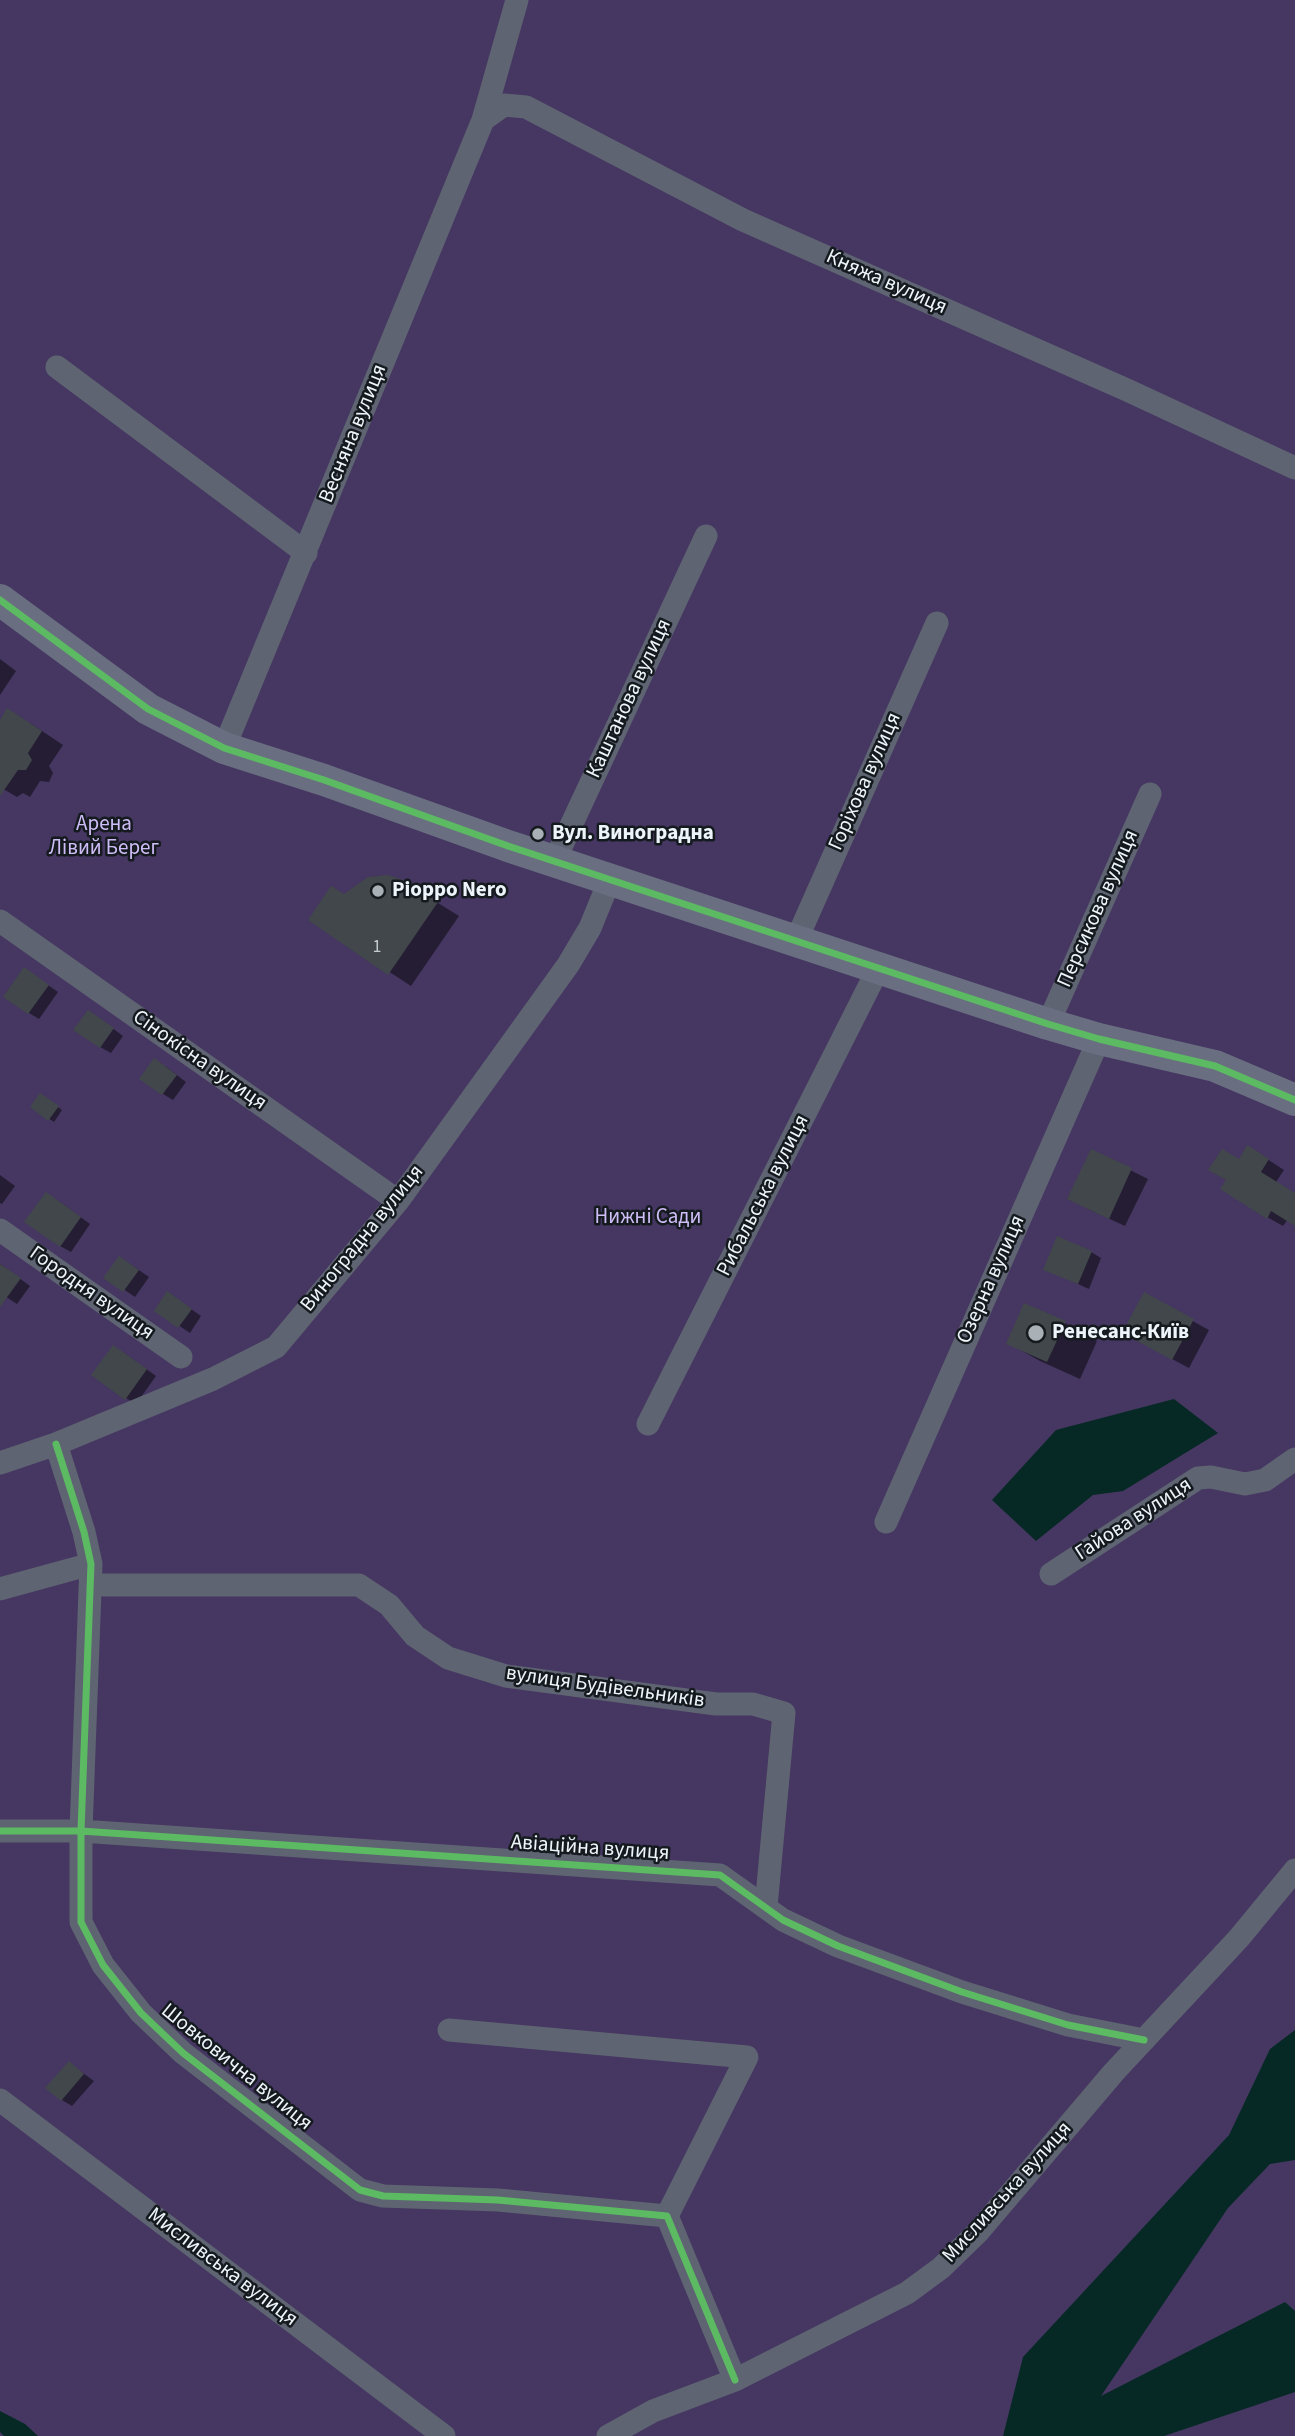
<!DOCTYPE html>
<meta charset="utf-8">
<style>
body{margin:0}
canvas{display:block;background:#2c3337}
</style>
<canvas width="1295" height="2436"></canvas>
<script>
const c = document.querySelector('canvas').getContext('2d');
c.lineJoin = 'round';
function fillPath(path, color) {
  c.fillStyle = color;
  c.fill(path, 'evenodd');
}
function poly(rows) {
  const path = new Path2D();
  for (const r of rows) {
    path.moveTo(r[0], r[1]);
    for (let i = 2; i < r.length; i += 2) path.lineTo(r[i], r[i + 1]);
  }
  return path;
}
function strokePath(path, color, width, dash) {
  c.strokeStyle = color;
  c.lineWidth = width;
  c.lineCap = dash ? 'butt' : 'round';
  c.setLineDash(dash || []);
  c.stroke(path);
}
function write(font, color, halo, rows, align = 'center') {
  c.font = font + ' "Source Sans 3",sans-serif';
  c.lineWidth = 5;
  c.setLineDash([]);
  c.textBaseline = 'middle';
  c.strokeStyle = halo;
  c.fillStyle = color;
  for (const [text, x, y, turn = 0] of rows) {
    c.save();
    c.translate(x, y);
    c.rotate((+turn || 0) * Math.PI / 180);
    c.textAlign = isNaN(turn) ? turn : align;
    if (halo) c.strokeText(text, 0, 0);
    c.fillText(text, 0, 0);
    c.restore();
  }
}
const green = poly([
 [0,0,1295,0,1295,2436,0,2436]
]);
const water = poly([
 [1174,1399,1218,1433,1123,1491,1093,1495,1036,1541,992,1500,1056,1430],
 [1295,2030,1295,2160,1270,2164,1228,2208,1101,2396,1285,2302,1295,2311,1295,2392,1164,2436,1003,2436,1023,2357,1229,2135,1270,2049],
 [0,2411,25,2424,38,2436,4,2436,0,2432]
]);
const shadow = poly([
 [0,659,16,671,0,695],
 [0,723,30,723,63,745,49,766,53,773,49,782,40,781,30,797,23,793,17,797,0,787],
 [425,895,459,916,411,986,310,920,345,896],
 [35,976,58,992,39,1019,29,1013],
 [99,1018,123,1036,111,1053,100,1047],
 [165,1066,186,1082,173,1100,163,1094],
 [45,1098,62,1110,54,1122,32,1107],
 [1092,1151,1148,1179,1125,1226,1086,1208],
 [1264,1157,1284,1170,1276,1182,1295,1194,1295,1224,1288,1219,1283,1226,1267,1217,1240,1161],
 [0,1175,15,1186,2,1204,0,1203],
 [57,1200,90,1224,71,1252,60,1246],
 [1091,1252,1101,1258,1089,1289,1045,1269],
 [0,1264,30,1286,17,1304,0,1293],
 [130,1264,149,1277,135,1297,106,1277],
 [1145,1295,1209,1330,1189,1368,1140,1342],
 [178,1300,201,1316,190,1333,156,1310],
 [1065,1323,1097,1341,1080,1379,1040,1361,1008,1343],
 [124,1353,156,1376,136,1404,126,1398],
 [69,2063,94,2081,72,2106,62,2100]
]);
const building = poly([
 [7,708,42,731,28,753,32,760,26,770,18,770,0,796,0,720],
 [388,875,403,880,438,902,388,975,308,920,331,886,344,894,368,877],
 [24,967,49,985,28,1014,3,997],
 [88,1010,114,1028,100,1048,73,1030],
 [154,1058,177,1075,162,1095,139,1079],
 [40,1093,59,1106,48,1121,30,1107],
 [1247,1145,1269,1159,1261,1172,1295,1193,1295,1226,1271,1211,1267,1219,1220,1189,1226,1180,1208,1170,1222,1149,1239,1159],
 [1091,1149,1132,1168,1109,1219,1067,1199],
 [46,1192,81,1217,60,1247,24,1222],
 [1057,1236,1092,1251,1078,1284,1043,1270],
 [119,1256,139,1270,123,1292,103,1278],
 [0,1264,21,1278,0,1307],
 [167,1291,192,1309,178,1328,154,1311],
 [1144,1292,1194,1319,1172,1360,1122,1333],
 [1024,1303,1066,1321,1047,1362,1006,1344],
 [113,1345,147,1369,125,1400,91,1375],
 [69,2061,84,2074,61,2101,45,2088]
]);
const street = poly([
 [483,120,504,105,526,107,743,220,1127,390,1295,468],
 [57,367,306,553],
 [224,748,483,120,517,0],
 [554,862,706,536],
 [0,921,398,1201],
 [796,941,937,623],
 [1048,1024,1150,794],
 [0,1230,181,1357],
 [648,1424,879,967],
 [56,1444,84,1532,91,1564,81,1831,81,1922,103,1965,141,2013,183,2053,360,2190,383,2196,498,2200,667,2216,735,2380],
 [0,1463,56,1444,213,1379,276,1347,398,1201,568,965,590,928,610,879],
 [886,1522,1099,1039],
 [1051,1574,1198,1478,1211,1477,1245,1484,1265,1480,1295,1459],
 [91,1585,359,1585,389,1605,415,1636,448,1658,506,1676,716,1704,753,1704,784,1713,766,1907],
 [0,1589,91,1564],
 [0,1831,81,1831,720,1875,783,1920,838,1946,962,1992,1068,2025,1144,2040],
 [449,2030,747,2057,667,2216],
 [0,2100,444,2436],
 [608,2436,653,2411,735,2380,907,2293,941,2268,978,2232,1114,2072,1239,1938,1295,1870]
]);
const secondary = poly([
 [0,600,148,709,224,748,324,780,508,846,1048,1024,1099,1039,1215,1066,1295,1100]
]);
const cycleway = poly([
 [0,600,148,709,224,748,324,780,508,846,1048,1024,1099,1039,1215,1066,1295,1100],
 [56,1444,84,1532,91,1564,81,1831,81,1922,103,1965,141,2013,183,2053,360,2190,383,2196,498,2200,667,2216,735,2380],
 [0,1831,81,1831,720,1875,783,1920,838,1946,962,1992,1068,2025,1144,2040]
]);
const markers = [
 [538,834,7,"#a9b1b6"],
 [378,891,7,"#a9b1b6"],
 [1036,1333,9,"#a9b1b6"]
];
const numberNames = [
 ["1",377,948]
];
const streetNames = [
 ["Княжа вулиця",886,283,24],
 ["Весняна вулиця",354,434,-68],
 ["Каштанова вулиця",630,699,-65],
 ["Горіхова вулиця",866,782,-66],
 ["Персикова вулиця",1099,909,-66],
 ["Сінокісна вулиця",199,1061,35],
 ["Рибальська вулиця",764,1196,-63],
 ["Виноградна вулиця",363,1239,-51],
 ["Озерна вулиця",992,1280,-66],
 ["Городня вулиця",91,1294,35],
 ["Гайова вулиця",1134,1520,-33],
 ["вулиця Будівельників",605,1688,8],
 ["Авіаційна вулиця",590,1849,4],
 ["Шовковична вулиця",236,2068,39],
 ["Мисливська вулиця",1008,2193,-48],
 ["Мисливська вулиця",222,2268,37]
];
const parkNames = [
 ["Арена",104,825],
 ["Лівий Берег",104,849],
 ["Нижні Сади",648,1218]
];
const poiNames = [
 ["Вул. Виноградна",552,834],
 ["Pioppo Nero",392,891],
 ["Ренесанс-Київ",1052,1333]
];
fillPath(green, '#453761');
fillPath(water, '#062925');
fillPath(shadow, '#0007');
fillPath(building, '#41474a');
strokePath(street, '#5f6472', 23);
strokePath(secondary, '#696f81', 32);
strokePath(cycleway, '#5cba63', 7);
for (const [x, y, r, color] of markers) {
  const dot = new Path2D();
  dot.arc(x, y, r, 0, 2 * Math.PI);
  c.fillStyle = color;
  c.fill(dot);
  strokePath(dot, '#151a1f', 2.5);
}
write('18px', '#c2cacf', null, numberNames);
write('21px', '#edf5fb', '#151a1f', streetNames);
write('21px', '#cfbdf7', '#151a1f', parkNames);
write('bold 21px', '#edf5fb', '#151a1f', poiNames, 'left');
</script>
